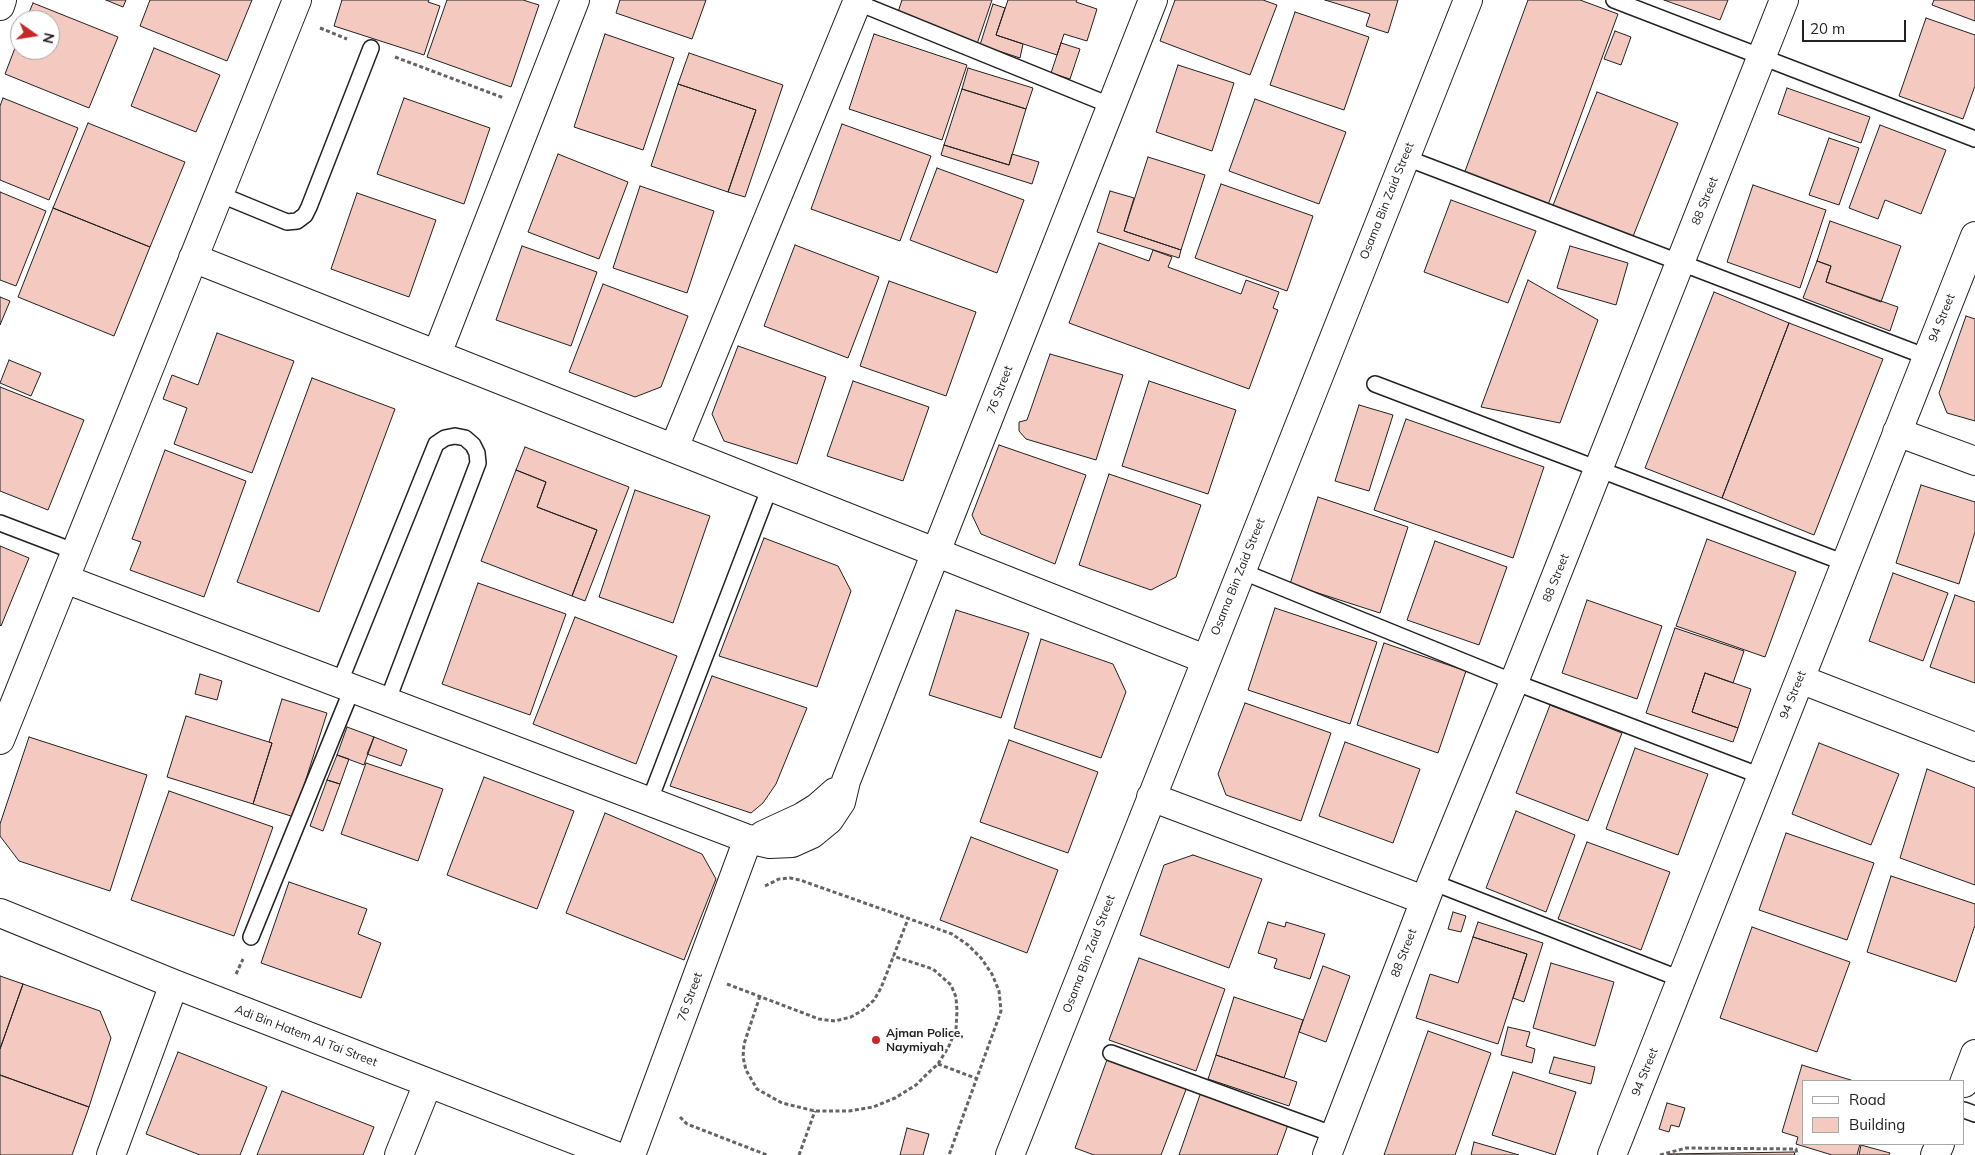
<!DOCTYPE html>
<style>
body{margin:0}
#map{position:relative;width:1975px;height:1155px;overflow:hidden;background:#fff;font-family:Mulish,sans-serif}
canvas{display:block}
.legend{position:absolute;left:1802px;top:1080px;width:162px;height:65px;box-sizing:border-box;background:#fff;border:1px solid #a7a7a7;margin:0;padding:6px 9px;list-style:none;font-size:15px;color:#222}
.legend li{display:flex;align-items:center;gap:10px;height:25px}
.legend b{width:25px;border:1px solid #a7a7a7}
.north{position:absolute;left:10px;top:10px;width:50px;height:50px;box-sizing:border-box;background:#fff;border:1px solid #a7a7a7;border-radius:50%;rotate:103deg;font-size:14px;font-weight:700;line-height:20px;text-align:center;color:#222}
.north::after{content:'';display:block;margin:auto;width:18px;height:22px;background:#c62828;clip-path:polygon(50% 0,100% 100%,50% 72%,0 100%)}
.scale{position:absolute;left:1802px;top:20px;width:104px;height:22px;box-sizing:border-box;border:2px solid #222;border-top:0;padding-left:6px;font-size:15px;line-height:18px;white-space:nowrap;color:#222;-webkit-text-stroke:4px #fff;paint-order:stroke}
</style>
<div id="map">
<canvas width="1975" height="1155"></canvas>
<ul class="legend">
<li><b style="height:6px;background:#fff"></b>Road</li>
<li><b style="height:14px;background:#f3c9c0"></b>Building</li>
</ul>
<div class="north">N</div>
<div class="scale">20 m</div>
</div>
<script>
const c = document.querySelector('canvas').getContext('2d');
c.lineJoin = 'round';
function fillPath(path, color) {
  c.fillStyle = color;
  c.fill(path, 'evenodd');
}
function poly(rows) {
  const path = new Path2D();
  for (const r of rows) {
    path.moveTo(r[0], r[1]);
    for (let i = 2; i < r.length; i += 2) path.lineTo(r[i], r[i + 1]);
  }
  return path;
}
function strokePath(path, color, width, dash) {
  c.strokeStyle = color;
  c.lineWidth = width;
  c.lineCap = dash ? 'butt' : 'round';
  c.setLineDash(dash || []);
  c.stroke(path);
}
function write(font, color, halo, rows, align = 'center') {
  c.font = font + ' Mulish,sans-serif';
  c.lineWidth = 4;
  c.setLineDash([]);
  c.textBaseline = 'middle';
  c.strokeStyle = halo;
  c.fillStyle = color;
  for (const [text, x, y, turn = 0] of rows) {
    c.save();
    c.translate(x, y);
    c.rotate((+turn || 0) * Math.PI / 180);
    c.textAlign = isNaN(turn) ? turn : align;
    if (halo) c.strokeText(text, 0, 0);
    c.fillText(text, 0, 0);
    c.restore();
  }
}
const building = poly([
 [106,0,126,0,123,7,106,0],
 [150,0,252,0,227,61,140,26,150,0],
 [342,0,429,0,428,2,440,6,424,55,334,26,342,0],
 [447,0,523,0,539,5,511,87,427,57,447,0],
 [620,0,706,0,692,39,616,13,620,0],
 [902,0,992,0,977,44,897,15,902,0],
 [1008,0,1077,0,1076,2,1097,9,1087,41,1064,34,1057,55,996,35,1008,0],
 [1175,0,1263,0,1277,5,1250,75,1160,41,1175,0],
 [1325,0,1398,0,1388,33,1366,26,1370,14,1325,0],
 [1528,0,1580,0,1618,14,1548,205,1464,174,1528,0],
 [1664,0,1728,0,1720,20,1664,0],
 [1934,0,1975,0,1975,21,1932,5,1934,0],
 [33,3,118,37,89,108,5,74,20,35,20,50,50,50,50,20,26,20,33,3],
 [993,4,1005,8,996,35,1023,44,1020,58,980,45,993,4],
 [1295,12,1369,37,1344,110,1270,85,1295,12],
 [1926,18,1975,35,1975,86,1963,119,1899,96,1926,18],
 [1615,31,1631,37,1621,65,1604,59,1615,31],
 [605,34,674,58,643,150,574,127,605,34],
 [874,34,967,65,942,140,849,109,874,34],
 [1061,43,1080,49,1070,79,1051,73,1061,43],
 [154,48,220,75,196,132,131,106,154,48],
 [689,53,783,85,745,197,728,192,756,110,678,84,689,53],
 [1178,65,1234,83,1212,151,1156,132,1178,65],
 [968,68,1033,88,1026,109,962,89,968,68],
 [678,84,756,110,728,192,651,166,678,84],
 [1787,88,1870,117,1861,143,1778,114,1787,88],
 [962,89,1026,109,1009,165,944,145,962,89],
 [1597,92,1678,123,1632,239,1552,208,1597,92],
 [3,98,78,128,49,200,0,180,0,106,3,98],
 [404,98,490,128,464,204,377,174,404,98],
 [1255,99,1346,132,1319,204,1229,171,1255,99],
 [88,123,185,162,150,247,53,208,88,123],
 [842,124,931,156,900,241,811,209,842,124],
 [1880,125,1946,150,1921,214,1885,200,1878,219,1849,208,1880,125],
 [1829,138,1859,148,1839,205,1809,195,1829,138],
 [944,145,1009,165,1012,154,1039,162,1032,184,941,155,944,145],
 [558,154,628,182,599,259,528,232,558,154],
 [1148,157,1205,175,1181,250,1124,231,1148,157],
 [937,168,1024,200,997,273,910,240,937,168],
 [1221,184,1313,216,1287,291,1195,258,1221,184],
 [1753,185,1826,210,1800,288,1727,262,1753,185],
 [640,186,714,211,687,293,613,268,640,186],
 [1110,191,1134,198,1124,231,1181,250,1179,258,1097,232,1110,191],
 [0,192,46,211,16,286,0,280,0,192],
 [357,193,436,220,409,297,331,269,357,193],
 [1451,200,1536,231,1508,303,1424,272,1451,200],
 [53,208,150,247,114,336,18,297,53,208],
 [1830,221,1901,246,1881,302,1826,282,1831,266,1817,261,1830,221],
 [1099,243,1149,261,1153,250,1172,257,1168,267,1241,294,1246,280,1279,292,1273,308,1278,310,1249,389,1069,323,1099,243],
 [795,245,879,277,848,358,764,326,795,245],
 [522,246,597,272,571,346,496,320,522,246],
 [1570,246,1628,263,1616,305,1557,288,1570,246],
 [1817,261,1831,266,1826,282,1898,307,1890,331,1803,298,1817,261],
 [1528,280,1598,320,1560,423,1481,407,1528,280],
 [889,281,976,312,946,396,860,366,889,281],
 [603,284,688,316,661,387,635,397,569,372,603,284],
 [1714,292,1789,323,1722,498,1645,468,1714,292],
 [0,297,10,301,0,325,0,297],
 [1966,316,1975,319,1975,421,1947,413,1939,393,1966,316],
 [1789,323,1883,359,1814,535,1722,498,1789,323],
 [217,333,294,361,252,473,174,444,187,408,163,399,172,375,198,385,217,333],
 [738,346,826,377,797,464,724,441,712,414,738,346],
 [1050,354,1123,375,1096,460,1026,439,1019,431,1019,422,1027,420,1050,354],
 [9,360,41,373,31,396,0,383,9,360],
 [312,378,395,409,319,612,237,582,312,378],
 [853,381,929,407,903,481,827,456,853,381],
 [1149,381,1236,410,1208,494,1122,466,1149,381],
 [0,387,84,420,48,510,0,491,0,387],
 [1359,405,1393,415,1369,491,1335,481,1359,405],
 [1406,419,1544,467,1513,558,1374,510,1406,419],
 [999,445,1086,475,1055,564,981,534,972,515,999,445],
 [525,447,629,487,585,601,572,596,597,530,537,507,546,482,516,470,525,447],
 [165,450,246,481,204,597,130,570,141,542,132,539,165,450],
 [516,470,546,482,537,507,597,530,572,596,481,561,516,470],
 [1109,474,1201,505,1176,577,1151,590,1079,565,1109,474],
 [1921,485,1975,502,1975,532,1959,584,1896,563,1921,485],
 [635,490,710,516,673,623,599,597,635,490],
 [1318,497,1408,527,1380,613,1290,584,1318,497],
 [764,538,838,566,851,591,817,687,719,656,764,538],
 [1707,539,1796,572,1765,657,1676,626,1707,539],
 [1435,541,1507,567,1479,645,1407,620,1435,541],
 [0,546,29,558,1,626,0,625,0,546],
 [1893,573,1948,593,1923,661,1869,641,1893,573],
 [478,583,566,614,530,715,442,684,478,583],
 [1955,595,1975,602,1975,683,1930,667,1955,595],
 [1587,600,1662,626,1637,699,1562,673,1587,600],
 [1275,608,1377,642,1350,724,1248,690,1275,608],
 [956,610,1029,633,1001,718,929,695,956,610],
 [575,617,677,656,636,764,533,724,575,617],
 [1675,628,1744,651,1733,683,1705,673,1692,712,1738,728,1733,742,1646,713,1675,628],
 [1041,639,1113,664,1126,692,1101,758,1014,728,1041,639],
 [1384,643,1466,671,1438,753,1357,725,1384,643],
 [1705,673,1751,689,1738,728,1692,712,1705,673],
 [200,674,222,681,217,700,195,694,200,674],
 [712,676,807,708,776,784,763,803,751,813,670,786,712,676],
 [282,699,327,713,294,817,253,804,272,743,269,742,282,699],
 [1245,703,1331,733,1301,821,1226,795,1218,774,1245,703],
 [1550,705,1622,733,1588,821,1516,793,1550,705],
 [186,716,272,743,253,804,167,777,186,716],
 [347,727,374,737,364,765,337,755,347,727],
 [29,737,147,775,110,891,19,861,0,836,0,824,29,737],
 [374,737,407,750,401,766,367,754,374,737],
 [1009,740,1098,772,1068,853,980,822,1009,740],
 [1345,742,1420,769,1393,843,1319,816,1345,742],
 [1819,743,1899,774,1871,845,1792,814,1819,743],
 [1635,748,1708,774,1678,855,1606,829,1635,748],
 [337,755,349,759,340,784,327,780,337,755],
 [366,763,443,789,418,861,341,834,366,763],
 [1927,769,1975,788,1975,885,1900,858,1927,769],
 [484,777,574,811,537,909,447,875,484,777],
 [327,780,340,784,323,831,310,826,327,780],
 [169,791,273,827,234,936,131,900,169,791],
 [1516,811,1575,835,1546,912,1486,888,1516,811],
 [605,813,702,854,716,879,684,960,566,913,605,813],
 [1786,833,1874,863,1847,940,1759,910,1786,833],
 [971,837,1058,870,1027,953,940,920,971,837],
 [1587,842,1670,872,1641,950,1558,919,1587,842],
 [1193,855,1262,879,1229,968,1140,935,1164,865,1193,855],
 [1891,876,1975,904,1975,925,1956,982,1867,952,1891,876],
 [289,882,367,909,358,934,381,943,361,998,261,963,289,882],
 [1453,912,1466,916,1461,932,1448,929,1453,912],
 [1268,922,1285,927,1286,922,1325,934,1310,979,1274,968,1277,959,1258,953,1268,922],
 [1478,922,1543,943,1524,1002,1513,998,1527,954,1473,937,1478,922],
 [1752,927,1850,962,1817,1052,1720,1018,1752,927],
 [1473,937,1527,954,1498,1044,1416,1018,1430,974,1458,983,1473,937],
 [1139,958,1225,989,1196,1071,1109,1040,1139,958],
 [1551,963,1614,982,1595,1046,1533,1028,1551,963],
 [1323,966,1350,976,1326,1042,1299,1032,1323,966],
 [0,976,23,984,0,1049,0,976],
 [23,984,100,1011,111,1038,89,1107,0,1075,0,1049,23,984],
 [1234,997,1303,1020,1284,1078,1216,1055,1234,997],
 [1508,1027,1530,1032,1526,1046,1535,1049,1532,1063,1501,1055,1508,1027],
 [1428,1031,1491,1053,1455,1155,1384,1155,1428,1031],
 [178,1052,267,1087,240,1155,200,1155,146,1134,178,1052],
 [1216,1055,1297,1082,1289,1106,1208,1079,1216,1055],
 [1108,1057,1187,1087,1161,1155,1094,1155,1075,1148,1108,1057],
 [1554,1057,1595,1067,1591,1084,1549,1073,1554,1057],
 [1802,1065,1854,1081,1804,1081,1804,1144,1860,1144,1857,1155,1832,1155,1796,1144,1798,1137,1782,1132,1802,1065],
 [1513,1072,1576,1092,1555,1155,1492,1135,1513,1072],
 [0,1075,89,1107,72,1155,0,1155,0,1075],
 [282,1091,374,1127,363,1155,257,1155,282,1091],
 [1201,1092,1289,1122,1277,1155,1179,1155,1201,1092],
 [1667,1103,1685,1108,1679,1127,1671,1125,1669,1132,1659,1129,1667,1103],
 [907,1128,929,1134,923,1155,900,1155,907,1128],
 [1474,1142,1519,1155,1471,1155,1474,1142],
 [1861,1145,1890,1153,1889,1155,1859,1155,1861,1145],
 [1794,1152,1795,1155,1668,1155,1668,1154,1794,1152]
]);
const path = poly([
 [320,28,347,39],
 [395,57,504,98],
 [765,886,779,879,790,878,800,880,952,934,968,945,981,958,992,974,999,991,1001,1011,949,1155],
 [236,974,243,959],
 [727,984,819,1019,835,1021,851,1017,863,1010,874,1000,881,988,908,919],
 [760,996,744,1044,743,1057,746,1070,757,1089,782,1103,815,1111,849,1111,873,1107,895,1098,916,1085,928,1073,938,1064,949,1046,956,1029,957,1011,956,997,951,985,933,969,893,956],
 [938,1064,978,1079],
 [680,1117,687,1124,767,1155],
 [799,1155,815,1111],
 [1660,1155,1686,1148,1796,1149,1797,1155]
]);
const service = poly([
 [851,0,1112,106],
 [1614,0,1975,139],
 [1404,157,1927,357],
 [219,194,287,222,297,221,305,215,309,207,371,48],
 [1375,384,1845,563],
 [0,523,76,552],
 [1241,571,1514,682,1761,776],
 [339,684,436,444,445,438,455,436,465,438,473,445,477,453,478,463,387,702],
 [649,802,770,487],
 [1432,882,1683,980],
 [251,937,352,689],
 [1111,1053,1335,1135],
 [1964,1110,1975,1114]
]);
const minor = poly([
 [0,6,2,0],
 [193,258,1205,659],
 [437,354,575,0],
 [1897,432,1975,461],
 [674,448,858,0],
 [65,579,748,839,770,844,792,843,812,834,829,820,841,802,846,781,1153,0],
 [1800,679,1975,747],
 [0,740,297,0],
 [1151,797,1424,900],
 [763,835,802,817,818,807,835,792],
 [0,913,174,984,614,1155],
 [1964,1083,1975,1054],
 [111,1155,174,984],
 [399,1155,428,1083],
 [631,1155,748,839],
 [1010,1155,1468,0],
 [1327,1155,1432,882,1514,682,1784,0],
 [1612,1155,1975,236],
 [1935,1155,1940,1144]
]);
const markers = [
 [876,1040,5,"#c62828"]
];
const streetNames = [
 ["Osama Bin Zaid Street",1387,201,-68],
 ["88 Street",1705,201,-68],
 ["94 Street",1942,318,-68],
 ["76 Street",1000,390,-69],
 ["Osama Bin Zaid Street",1238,577,-68],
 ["88 Street",1556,578,-68],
 ["94 Street",1793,695,-68],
 ["88 Street",1404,953,-69],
 ["Osama Bin Zaid Street",1089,954,-69],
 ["76 Street",690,997,-70],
 ["Adi Bin Hatem Al Tai Street",306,1036,21],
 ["94 Street",1645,1072,-68]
];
const poiNames = [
 ["Ajman Police,",886,1033],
 ["Naymiyah",886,1047]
];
fillPath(building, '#f3c9c0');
strokePath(building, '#222', 1);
strokePath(service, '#222', 18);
strokePath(minor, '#222', 30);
strokePath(path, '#646464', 3, [4, 2.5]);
strokePath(service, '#fff', 15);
strokePath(minor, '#fff', 28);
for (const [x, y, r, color] of markers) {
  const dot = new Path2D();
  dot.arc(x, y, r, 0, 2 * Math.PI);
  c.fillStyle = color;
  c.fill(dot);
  strokePath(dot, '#fff', 2);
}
write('12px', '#222', '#fff', streetNames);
write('bold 12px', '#222', '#fff', poiNames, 'left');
</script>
